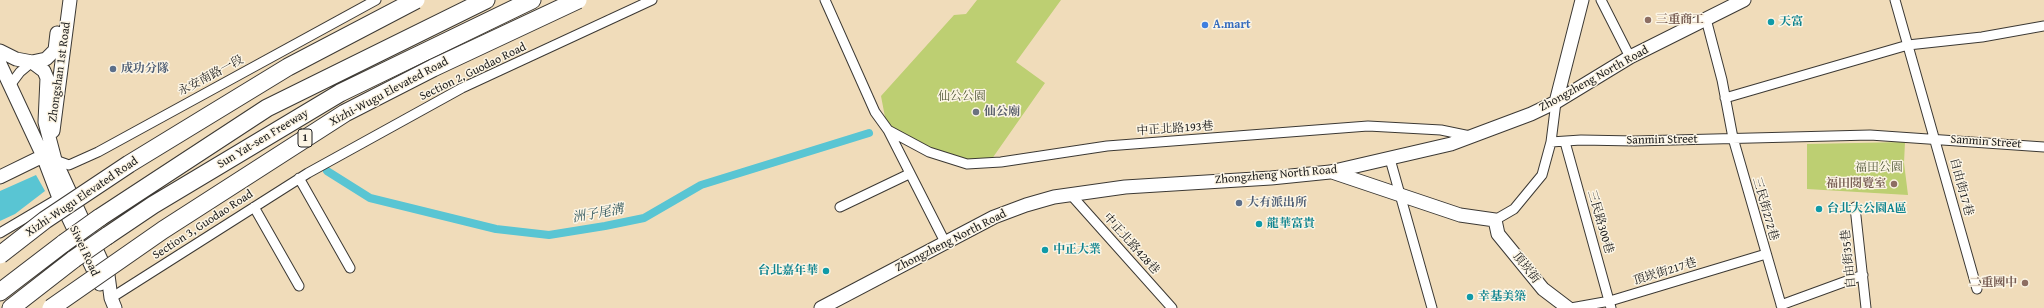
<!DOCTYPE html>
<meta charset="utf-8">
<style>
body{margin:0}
canvas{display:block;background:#f0dcba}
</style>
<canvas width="2044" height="308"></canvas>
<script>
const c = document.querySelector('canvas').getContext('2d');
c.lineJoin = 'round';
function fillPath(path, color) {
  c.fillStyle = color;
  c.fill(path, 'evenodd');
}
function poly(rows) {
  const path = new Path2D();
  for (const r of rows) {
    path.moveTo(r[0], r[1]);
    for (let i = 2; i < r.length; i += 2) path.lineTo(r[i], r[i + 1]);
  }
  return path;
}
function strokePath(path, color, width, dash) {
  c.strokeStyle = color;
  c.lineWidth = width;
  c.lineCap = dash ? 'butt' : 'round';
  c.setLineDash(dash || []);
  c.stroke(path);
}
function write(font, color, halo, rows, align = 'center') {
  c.font = font + ' "Gentium Book Plus","Noto Serif TC",serif';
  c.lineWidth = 3;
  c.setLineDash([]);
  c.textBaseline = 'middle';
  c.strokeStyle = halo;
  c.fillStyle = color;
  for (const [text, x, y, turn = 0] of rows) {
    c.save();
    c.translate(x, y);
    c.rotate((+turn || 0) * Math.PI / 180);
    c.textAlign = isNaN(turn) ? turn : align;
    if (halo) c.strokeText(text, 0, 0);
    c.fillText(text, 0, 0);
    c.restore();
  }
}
const green = poly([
 [977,0,1061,0,1016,62,1045,83,989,163,941,159,888,133,881,96,954,15,966,14],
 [1905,142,1904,163,1908,195,1807,189,1807,144]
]);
const water = poly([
 [36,175,45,191,15,214,0,221,0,191]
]);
const canal = poly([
 [327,171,370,198,496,229,549,235,605,226,644,218,701,185,869,133]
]);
const street = poly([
 [825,0,875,112,888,130,945,242],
 [1601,0,1630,57],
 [1895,0,1977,289],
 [1706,19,1722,80,1733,138,1782,308],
 [11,84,20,72,32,62],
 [1725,98,1908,45,1982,37,2044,26],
 [888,130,929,152,967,164,1001,162,1107,146,1368,126,1441,130,1470,136],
 [1551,142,1581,140,1635,141,1870,135,2044,147],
 [1565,142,1611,308],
 [1390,159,1432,308],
 [55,160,69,165,98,152,376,0],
 [299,178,350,268],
 [1072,196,1172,308],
 [254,207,299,286],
 [840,207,909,174],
 [1855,207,1866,308],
 [1495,220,1514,209,1542,175,1551,142,1556,102],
 [0,233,59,198],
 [111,298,308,173,462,88,652,0],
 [1781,305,1863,275],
 [1571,308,1610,301,1766,254]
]);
const secondary = poly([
 [0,51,16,59,32,62,46,59,55,50,57,33],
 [32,62,44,71,47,78,45,122,55,160,108,275,111,298,115,308],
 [0,64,43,156,59,198,100,284],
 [1556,102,1582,0],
 [53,131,70,0],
 [1332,172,1460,215,1495,220,1498,234,1543,289,1568,308],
 [0,177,43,156,51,159],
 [821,308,994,217,1026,205,1054,197,1125,187,1271,178,1330,172,1451,144,1531,114,1556,102,1630,57,1744,0]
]);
const highway = poly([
 [99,218,267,108,486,0],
 [107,236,153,205,340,93,532,0],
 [0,292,64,243],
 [11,308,74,259]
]);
const highwayBridge = poly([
 [64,243,99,218],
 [0,255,45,220,129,164,288,67,416,0],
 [74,259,107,236],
 [51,308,163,230,345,113,433,68,578,0]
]);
const markers = [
 [1648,20,4,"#8d6e63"],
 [1771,22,4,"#0f9aa8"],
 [1205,25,4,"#3f7fe0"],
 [113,69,4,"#5c6f8a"],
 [976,112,4,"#6b7280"],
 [1894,184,4,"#8d6e63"],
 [1239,203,4,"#5c6f8a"],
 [1819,209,4,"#0f9aa8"],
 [1259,224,4,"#0f9aa8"],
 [1045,250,4,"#0f9aa8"],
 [826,271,4,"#0f9aa8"],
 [2025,283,4,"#8d6e63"],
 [1470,297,4,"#0f9aa8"]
];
const shields = [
 [305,138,14]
];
const shieldNames = [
 ["1",305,138]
];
const educationNames = [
 ["三重商工",1656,20,"left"],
 ["福田閱覽室",1886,184],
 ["二重國中",2017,283]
];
const cultureNames = [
 ["天富",1779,22],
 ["台北大公園A區",1827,209],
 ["龍華富貴",1267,224],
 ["中正大業",1053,250],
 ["台北嘉年華",818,271,"right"],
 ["幸基美築",1478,297]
];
const shopNames = [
 ["A.mart",1213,25]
];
const serviceNames = [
 ["成功分隊",121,69],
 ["大有派出所",1247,203]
];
const streetNames = [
 ["Zhongshan 1st Road",60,72,-82],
 ["Section 2, Guodao Road",473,72,-26],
 ["永安南路一段",211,76,-28],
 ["Zhongzheng North Road",1594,79,-29],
 ["Xizhi-Wugu Elevated Road",389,92,-28],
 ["中正北路193巷",1175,129,-4],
 ["Sun Yat-sen Freeway",263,139,-31],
 ["Sanmin Street",1662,140,-1],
 ["Sanmin Street",1986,142,4],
 ["Zhongzheng North Road",1276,175,-5],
 ["自由街17巷",1961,187,75],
 ["Xizhi-Wugu Elevated Road",82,197,-34],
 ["三民街272巷",1765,209,74],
 ["三民路300巷",1600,222,74],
 ["Section 3, Guodao Road",203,225,-33],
 ["Zhongzheng North Road",951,241,-27],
 ["中正北路428巷",1131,244,48],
 ["Siwei Road",84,251,65],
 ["自由街35巷",1849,259,-96],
 ["頂崁街",1526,268,52],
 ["頂崁街217巷",1665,272,-17]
];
const parkNames = [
 ["仙公公園",962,97],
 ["福田公園",1879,168]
];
const worshipNames = [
 ["仙公廟",984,112]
];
const waterNames = [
 ["洲子尾溝",598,214,-10]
];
fillPath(green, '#bdcf72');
fillPath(water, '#59c5d3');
strokePath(canal, '#59c5d3', 8);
strokePath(street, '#3c3934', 11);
strokePath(secondary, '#3c3934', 15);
strokePath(highway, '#3c3934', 19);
strokePath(street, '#fff', 9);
strokePath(secondary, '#fff', 13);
strokePath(highway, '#fff', 17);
strokePath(highwayBridge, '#3c3934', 19, []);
strokePath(highwayBridge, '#fff', 17);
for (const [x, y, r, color] of markers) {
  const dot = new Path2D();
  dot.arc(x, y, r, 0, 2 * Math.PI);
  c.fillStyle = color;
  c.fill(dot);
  strokePath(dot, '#fcf5e5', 1.5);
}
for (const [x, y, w] of shields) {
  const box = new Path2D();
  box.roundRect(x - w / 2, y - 9, w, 18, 3);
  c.fillStyle = '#fcf5e5';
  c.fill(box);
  strokePath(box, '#1c1c1c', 1);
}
write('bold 11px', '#1c1c1c', null, shieldNames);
write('bold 12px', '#785e54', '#fcf5e5', educationNames, 'right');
write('bold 12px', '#0d838f', '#fcf5e5', cultureNames, 'left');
write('bold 12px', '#366cbe', '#fcf5e5', shopNames, 'left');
write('bold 12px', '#4e5e75', '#fcf5e5', serviceNames, 'left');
write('12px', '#1c1c1c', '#fcf5e5', streetNames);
write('12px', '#545b3a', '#fcf5e5', parkNames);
write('bold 12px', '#5b616d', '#fcf5e5', worshipNames, 'left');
write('italic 13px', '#31575c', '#fcf5e5', waterNames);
</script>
